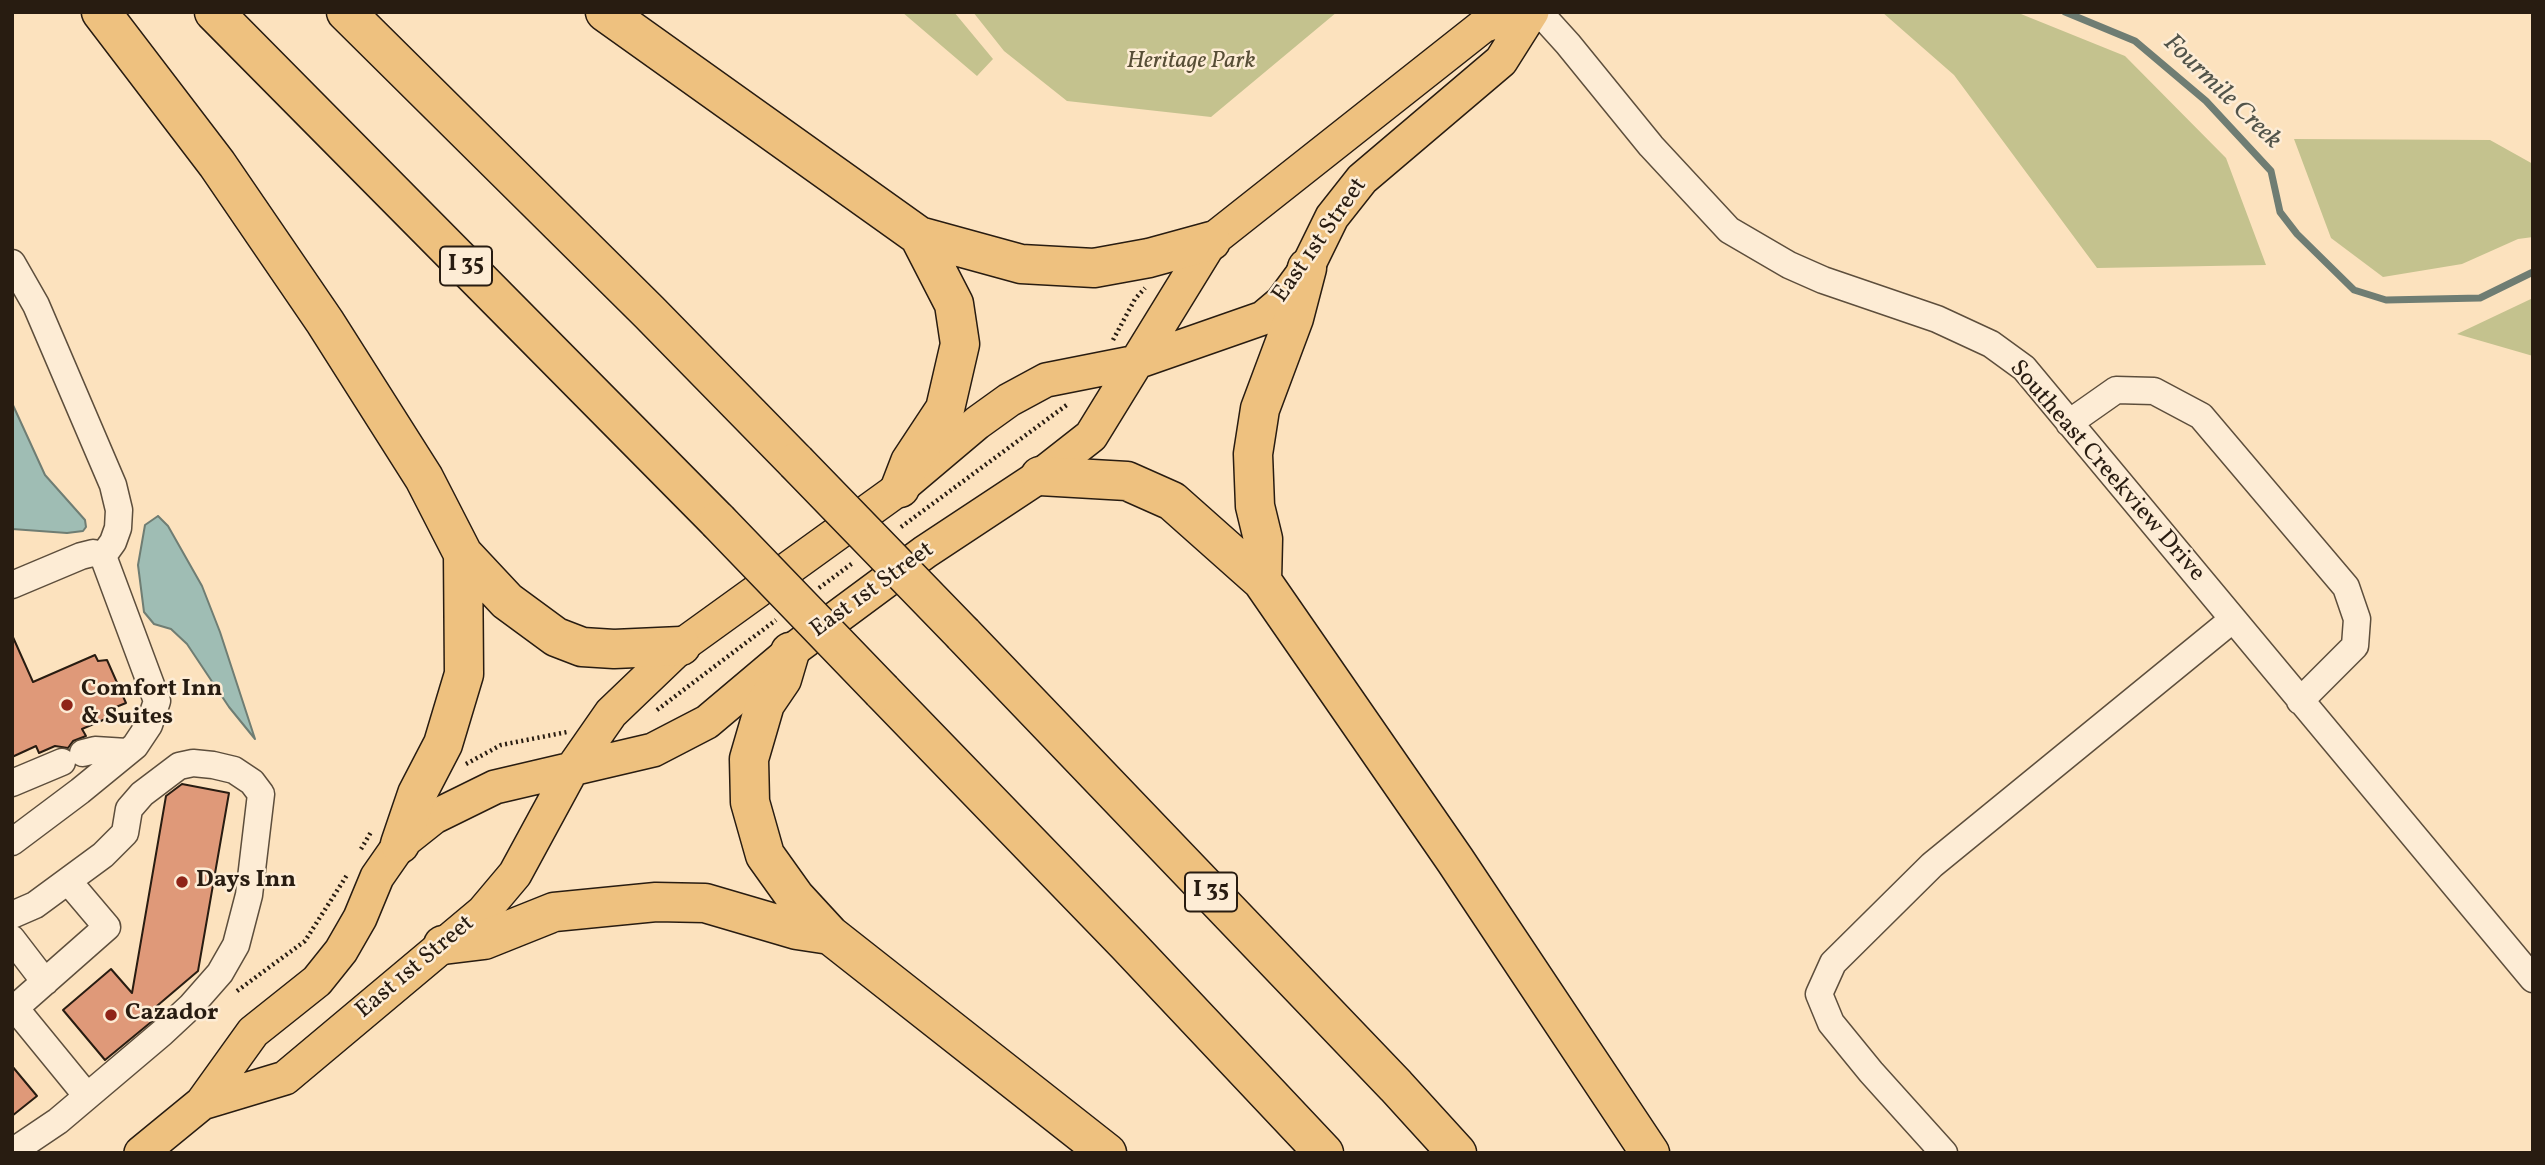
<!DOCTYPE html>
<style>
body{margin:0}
#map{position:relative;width:2545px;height:1165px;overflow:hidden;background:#fce2be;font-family:Vollkorn,serif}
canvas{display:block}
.frame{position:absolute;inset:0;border:14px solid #281c11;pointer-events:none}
</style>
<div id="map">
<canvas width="2545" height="1165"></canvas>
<div class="frame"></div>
</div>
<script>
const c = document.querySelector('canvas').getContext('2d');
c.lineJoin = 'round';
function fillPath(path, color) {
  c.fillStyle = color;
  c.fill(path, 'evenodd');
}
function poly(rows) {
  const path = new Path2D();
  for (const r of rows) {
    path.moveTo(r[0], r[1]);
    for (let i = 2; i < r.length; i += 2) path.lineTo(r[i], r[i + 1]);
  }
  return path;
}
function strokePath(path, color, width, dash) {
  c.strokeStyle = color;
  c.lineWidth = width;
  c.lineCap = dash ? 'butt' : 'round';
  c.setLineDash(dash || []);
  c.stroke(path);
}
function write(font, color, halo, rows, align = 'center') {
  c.font = font + ' Vollkorn,serif';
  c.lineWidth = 5;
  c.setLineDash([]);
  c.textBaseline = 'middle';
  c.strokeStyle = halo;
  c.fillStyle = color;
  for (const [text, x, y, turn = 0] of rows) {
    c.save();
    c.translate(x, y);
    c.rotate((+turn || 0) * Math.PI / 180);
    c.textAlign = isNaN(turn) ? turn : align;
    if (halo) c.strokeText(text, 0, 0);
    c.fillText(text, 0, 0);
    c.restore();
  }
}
const green = poly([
 [902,12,954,12,993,59,977,76],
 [973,12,1337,12,1211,117,1067,101,1004,51],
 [1882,12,2016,12,2125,56,2226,158,2266,265,2097,268,1954,75],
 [2294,139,2490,140,2533,164,2533,237,2518,239,2462,264,2383,277,2331,238],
 [2533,298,2533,356,2457,334]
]);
const water = poly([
 [12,403,45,475,85,520,86,527,83,531,67,533,12,529,12,403],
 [158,516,168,526,202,586,220,632,255,739,229,707,187,644,171,629,154,624,144,612,138,565,145,525,158,516]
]);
const stream = poly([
 [2065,12,2135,41,2206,101,2271,171,2280,212,2297,234,2354,290,2386,300,2480,298,2533,272]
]);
const building = poly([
 [12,635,33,682,95,655,98,661,107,660,126,703,116,707,117,714,82,729,86,736,73,741,68,748,55,746,39,753,36,746,12,757,12,635],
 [182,784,229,793,198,971,151,1011,156,1018,105,1060,63,1010,111,969,132,993,166,796,182,784],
 [12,1066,37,1096,12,1116,12,1066]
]);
const path = poly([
 [1113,340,1135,299,1145,288],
 [901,527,1068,404],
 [819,588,854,562],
 [657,710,776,620],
 [466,764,501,745,567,732],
 [361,849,371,832],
 [237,991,305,941,347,875]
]);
const minor = poly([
 [1539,12,1568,44,1651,146,1729,230,1789,265,1823,280,1937,319,1991,344,2024,368,2533,979],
 [12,263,36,305,113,485,119,510,118,528,113,542,103,556],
 [2069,423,2116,390,2154,391,2201,416,2346,587,2357,619,2355,646,2300,701],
 [12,585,81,556,93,553,103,556,157,701,149,725,135,746,80,791,12,842],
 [83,753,95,750,127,752],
 [12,783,62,762],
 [68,881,107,927,15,1008,87,1096],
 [12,915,35,905,103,855,125,833,129,809,142,794,179,766,193,763,213,765,234,770,252,782,261,794,249,895,236,945,220,973,191,1006,162,1033,58,1121,12,1152],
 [12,939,45,982],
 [1944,1153,1871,1072,1831,1023,1819,994,1833,963,1932,865,2232,620]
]);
const major = poly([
 [202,1103,285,1078,483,912,515,874,572,769,611,713,681,646,900,488,977,423,1009,400,1046,380,1137,362,1263,318,1282,302,1307,268,1332,217,1362,179,1501,61,1532,12],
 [141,1153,202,1103,253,1032,317,981,341,951,360,918,377,877,400,844,434,817,495,787,653,750,707,722,790,652,925,552,1040,476,1091,436,1211,241,1483,26,1522,12]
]);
const highway = poly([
 [101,12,217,164,325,322,424,478,463,554,507,601,556,637,582,647,614,649,681,646],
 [214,12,718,521],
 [346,12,649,312,796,462],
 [605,12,919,236,1021,264,1094,268,1149,258,1211,241],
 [1040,476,1127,481,1172,501,1262,581,1455,860,1650,1153],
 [900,488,910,462,945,409,960,344,954,304,919,236],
 [1262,581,1263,539,1255,506,1253,454,1260,409,1294,318,1307,268],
 [963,634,1396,1086,1457,1153],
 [790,652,782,679,765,704,749,759,750,802,765,855,795,897,830,935,1107,1153],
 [882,691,1127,944,1324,1153],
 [400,844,417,794,443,744,464,674,463,554],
 [443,945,484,940,554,912,656,902,705,903,797,930,830,935]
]);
const highwayBridge = poly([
 [796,462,963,634],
 [718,521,882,691]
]);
const markers = [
 [67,705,7,"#8f2418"],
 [182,882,7,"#8f2418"],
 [111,1015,7,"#8f2418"]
];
const shields = [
 [466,266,52],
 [1211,892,52]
];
const shieldNames = [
 ["I 35",466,266],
 ["I 35",1211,892]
];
const parkNames = [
 ["Heritage Park",1191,63]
];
const streetNames = [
 ["East 1st Street",1321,241,-55],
 ["Southeast Creekview Drive",2106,472,49],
 ["East 1st Street",873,591,-36],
 ["East 1st Street",416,968,-40]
];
const poiNames = [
 ["Comfort Inn",81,691],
 ["& Suites",81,719],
 ["Days Inn",196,882],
 ["Cazador",125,1015]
];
const waterNames = [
 ["Fourmile Creek",2221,93,44]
];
fillPath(green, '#c4c28e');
fillPath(water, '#9fbdb4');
strokePath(water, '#6f7d73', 2);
strokePath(stream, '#6f7d73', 7);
fillPath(building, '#df9979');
strokePath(building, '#281c11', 2);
strokePath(minor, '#5d4e3c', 29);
strokePath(major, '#281c11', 36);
strokePath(highway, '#281c11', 41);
strokePath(path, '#281c11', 4.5, [2, 3.5]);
strokePath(minor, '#fdecd5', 26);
strokePath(major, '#eec17f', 33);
strokePath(highway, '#eec17f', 38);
strokePath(highwayBridge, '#281c11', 41, []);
strokePath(highwayBridge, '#eec17f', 38);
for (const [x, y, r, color] of markers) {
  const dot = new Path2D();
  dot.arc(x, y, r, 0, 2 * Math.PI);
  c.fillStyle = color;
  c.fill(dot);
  strokePath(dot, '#fdecd5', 2.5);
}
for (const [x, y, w] of shields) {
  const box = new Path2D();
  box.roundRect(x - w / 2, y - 19.5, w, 39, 5);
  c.fillStyle = '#fdecd5';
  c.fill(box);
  strokePath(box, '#281c11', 2);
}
write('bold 23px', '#281c11', null, shieldNames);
write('italic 24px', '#574e36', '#fdecd5', parkNames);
write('24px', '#281c11', '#fdecd5', streetNames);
write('bold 24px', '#281c11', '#fdecd5', poiNames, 'left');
write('italic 26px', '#52544a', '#fdecd5', waterNames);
</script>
